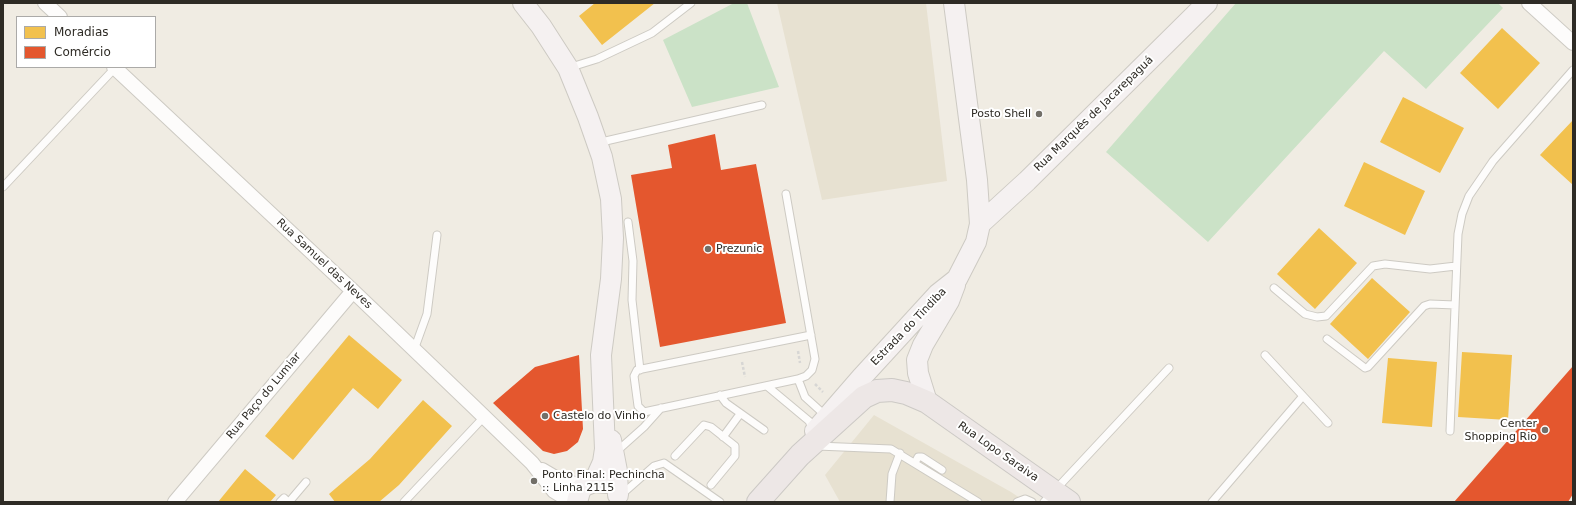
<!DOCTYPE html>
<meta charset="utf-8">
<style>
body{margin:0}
#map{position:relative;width:1576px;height:505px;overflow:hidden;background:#f0ece3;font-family:"DejaVu Sans",sans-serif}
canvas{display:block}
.frame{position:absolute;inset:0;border:4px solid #2e2b25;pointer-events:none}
.legend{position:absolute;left:16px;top:16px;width:140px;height:52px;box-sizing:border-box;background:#fff;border:1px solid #abaaa8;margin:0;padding:5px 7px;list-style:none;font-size:12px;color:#2e2b25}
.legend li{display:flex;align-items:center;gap:8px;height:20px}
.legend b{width:20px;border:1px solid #abaaa8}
</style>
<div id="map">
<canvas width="1576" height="505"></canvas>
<div class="frame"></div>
<ul class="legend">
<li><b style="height:11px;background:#f2c14e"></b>Moradias</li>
<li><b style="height:11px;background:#e4572e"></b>Comércio</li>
</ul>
</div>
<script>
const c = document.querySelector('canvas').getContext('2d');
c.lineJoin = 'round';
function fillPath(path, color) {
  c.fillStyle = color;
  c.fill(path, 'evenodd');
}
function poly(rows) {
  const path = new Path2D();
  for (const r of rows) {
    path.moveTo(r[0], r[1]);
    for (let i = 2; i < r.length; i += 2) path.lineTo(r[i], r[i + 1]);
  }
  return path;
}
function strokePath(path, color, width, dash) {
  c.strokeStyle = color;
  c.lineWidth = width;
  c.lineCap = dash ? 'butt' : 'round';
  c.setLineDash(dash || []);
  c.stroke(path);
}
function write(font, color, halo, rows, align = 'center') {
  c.font = font + ' "DejaVu Sans",sans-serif';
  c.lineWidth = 4;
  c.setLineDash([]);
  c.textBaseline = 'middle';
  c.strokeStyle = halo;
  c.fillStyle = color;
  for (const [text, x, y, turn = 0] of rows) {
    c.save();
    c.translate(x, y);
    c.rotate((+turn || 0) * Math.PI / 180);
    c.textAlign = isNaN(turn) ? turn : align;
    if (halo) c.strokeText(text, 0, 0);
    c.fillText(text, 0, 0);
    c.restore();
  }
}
const built = poly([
 [777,3,926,3,947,181,822,200],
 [874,415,1011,492,1026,502,840,502,825,475]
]);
const green = poly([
 [734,3,747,3,779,87,692,107,663,40],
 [1236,3,1498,3,1503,8,1426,89,1384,51,1208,242,1106,152]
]);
const homes = poly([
 [595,3,655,3,602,45,579,16],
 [1502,28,1540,63,1498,109,1460,73],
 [1403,97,1464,128,1440,173,1380,142],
 [1573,120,1573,185,1540,155],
 [1364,162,1425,191,1405,235,1344,206],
 [1319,228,1357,263,1315,309,1277,274],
 [1372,278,1410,312,1368,359,1330,324],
 [349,335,402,380,378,409,353,388,293,460,265,436],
 [1462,352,1512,355,1508,420,1458,417],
 [1388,358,1437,362,1432,427,1382,423],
 [423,400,452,426,399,485,379,502,335,502,329,494,370,459],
 [245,469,276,495,270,502,218,502]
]);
const shops = poly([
 [715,134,721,170,756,164,786,323,660,347,631,175,672,168,668,145],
 [579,355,583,429,578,442,567,451,554,454,543,451,493,403,535,367],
 [1573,366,1573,494,1568,502,1454,502]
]);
const path = poly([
 [798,351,800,363],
 [742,362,745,377],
 [815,384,823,392]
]);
const lane = poly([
 [568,68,597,59,652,33,691,3],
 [597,143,762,105],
 [3,187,115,68],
 [786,194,815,359,812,370,806,376,798,379],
 [628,222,633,261,632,300,640,370],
 [1274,288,1305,314,1317,317,1326,316,1373,266,1385,264,1430,269,1456,266],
 [811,335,637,370,634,376,638,406,644,412,798,379,805,397,827,417],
 [1327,339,1365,368,1368,367,1424,306,1430,304,1455,305],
 [414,350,427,314,437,235],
 [1265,355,1328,423],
 [767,386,809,421,813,430],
 [720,395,726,403,764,430],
 [1450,431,1458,234,1462,214,1469,196,1493,161,1573,70],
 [723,437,740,414],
 [817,446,891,449,978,502],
 [616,452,644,427,661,408],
 [675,456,704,425,711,427,735,446,735,456,711,485],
 [915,463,918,457,922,457,942,470],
 [620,496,654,466,664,463,720,502],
 [280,502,284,498,288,502],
 [289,502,306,482],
 [404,502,484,417],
 [890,502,892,474,900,453],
 [1017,502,1025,499,1032,502],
 [1044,502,1169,368],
 [1212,502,1303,396]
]);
const street = poly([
 [45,3,60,17],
 [1529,3,1573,43],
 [114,67,353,291,473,406,532,463,554,491,572,502],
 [542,470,559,480,584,486],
 [175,502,353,291]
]);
const secondary = poly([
 [523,3,541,26,568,68,588,117,602,157,611,199,613,238,611,279,601,355,605,449,603,462,594,482],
 [980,224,1027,181,1207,3],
 [927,402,918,373,917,360,923,345,949,301,955,285],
 [815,431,861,378,938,294,957,279,976,242,980,224,977,180,954,3],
 [611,440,617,471,618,495],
 [577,502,580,491,584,486,594,482,607,483]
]);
const primary = poly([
 [758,502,800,455,864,397,877,391,892,390,906,393,927,402,1069,502]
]);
const markers = [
 [1039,114,4,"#726f68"],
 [708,249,4,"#726f68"],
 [545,416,4,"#726f68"],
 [1545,430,4,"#726f68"],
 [534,481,4,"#726f68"]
];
const poiNames = [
 ["Posto Shell",1031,114,"right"],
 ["Prezunic",716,249],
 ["Castelo do Vinho",553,416],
 ["Center",1537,424,"right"],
 ["Shopping Rio",1537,437,"right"],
 ["Ponto Final: Pechincha",542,475],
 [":: Linha 2115",542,488]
];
const streetNames = [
 ["Rua Marquês de Jacarepaguá",1094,114,-44],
 ["Rua Samuel das Neves",324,264,43],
 ["Estrada do Tindiba",909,327,-46],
 ["Rua Paço do Lumiar",264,396,-50],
 ["Rua Lopo Saraiva",998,452,35]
];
fillPath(built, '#e7e1d1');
fillPath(green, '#cbe2c7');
fillPath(homes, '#f2c14e');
fillPath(shops, '#e4572e');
strokePath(lane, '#cdcac3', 9);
strokePath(street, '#cdcac3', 16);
strokePath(secondary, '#cdcac3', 22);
strokePath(primary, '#ccc9c5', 24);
strokePath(path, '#d7d6d4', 2.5, [3, 2]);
strokePath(lane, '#fdfcfb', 7);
strokePath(street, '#fdfcfb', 14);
strokePath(secondary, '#f5f1f1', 20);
strokePath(primary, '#ede7e6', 22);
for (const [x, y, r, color] of markers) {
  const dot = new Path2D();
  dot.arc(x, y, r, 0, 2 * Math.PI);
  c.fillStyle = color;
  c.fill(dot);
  strokePath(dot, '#fff', 1.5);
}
write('11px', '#2e2b25', '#fff', poiNames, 'left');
write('11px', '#2e2b25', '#fff', streetNames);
</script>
